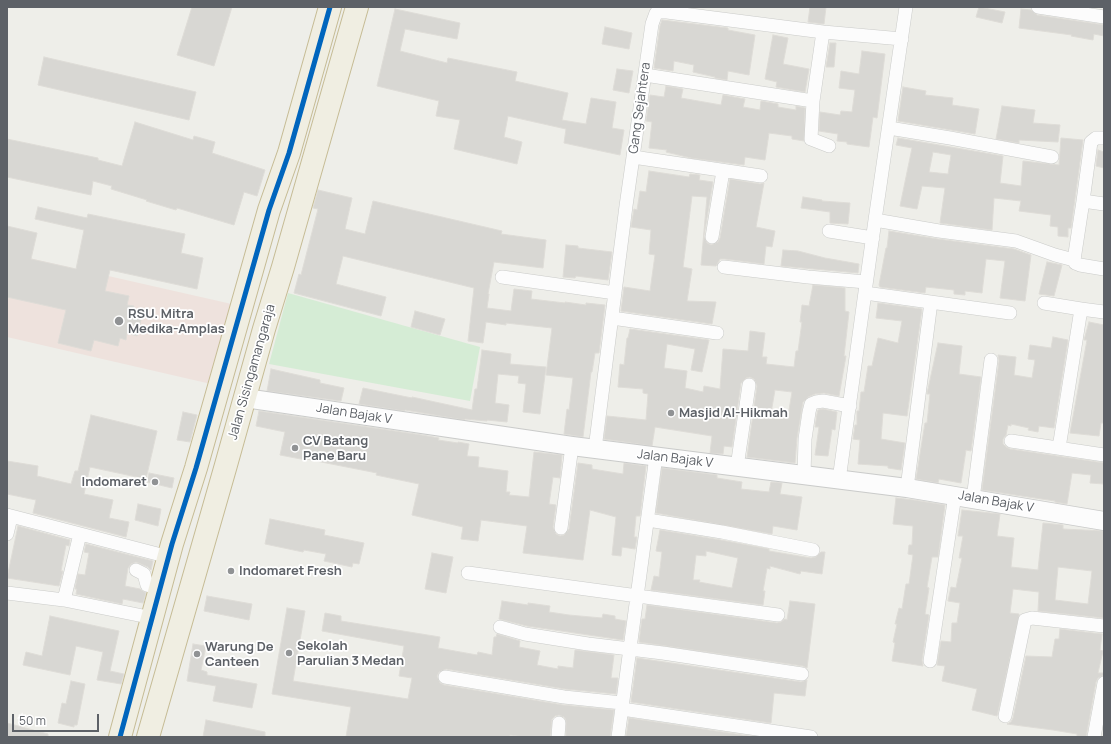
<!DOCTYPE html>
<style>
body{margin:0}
#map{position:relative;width:1111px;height:744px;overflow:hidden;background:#eeeee9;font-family:Manrope,sans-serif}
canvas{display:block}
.frame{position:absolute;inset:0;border:8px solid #5d6167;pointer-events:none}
.scale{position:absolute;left:12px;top:714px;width:87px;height:18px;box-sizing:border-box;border:2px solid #5d6167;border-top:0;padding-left:5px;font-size:12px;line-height:14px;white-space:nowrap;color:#5d6167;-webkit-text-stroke:3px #fff;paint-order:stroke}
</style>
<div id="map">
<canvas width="1111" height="744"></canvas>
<div class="frame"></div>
<div class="scale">50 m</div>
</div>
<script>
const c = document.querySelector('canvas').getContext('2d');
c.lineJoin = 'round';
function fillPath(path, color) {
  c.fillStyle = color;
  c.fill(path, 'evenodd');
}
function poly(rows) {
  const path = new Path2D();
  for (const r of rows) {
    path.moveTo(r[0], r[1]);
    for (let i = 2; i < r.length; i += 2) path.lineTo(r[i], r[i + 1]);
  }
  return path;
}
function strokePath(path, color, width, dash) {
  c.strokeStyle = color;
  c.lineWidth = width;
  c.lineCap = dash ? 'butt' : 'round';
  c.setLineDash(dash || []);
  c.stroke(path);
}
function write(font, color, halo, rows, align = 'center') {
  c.font = font + ' Manrope,sans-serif';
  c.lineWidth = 3.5;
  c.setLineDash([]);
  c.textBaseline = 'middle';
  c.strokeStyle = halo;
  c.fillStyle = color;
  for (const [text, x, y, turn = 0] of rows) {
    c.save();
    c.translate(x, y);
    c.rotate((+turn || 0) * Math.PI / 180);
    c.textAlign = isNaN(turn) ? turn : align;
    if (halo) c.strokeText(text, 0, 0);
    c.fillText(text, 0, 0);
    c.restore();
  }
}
const medical = poly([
 [7,253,236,305,211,384,7,337]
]);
const green = poly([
 [288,293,480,347,470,401,269,364]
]);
const building = poly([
 [192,7,232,7,214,66,177,55,192,7],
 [810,7,826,7,824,24,808,22,810,7],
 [979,7,1005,12,1002,23,976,17,979,7],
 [395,9,460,23,457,39,405,29,400,51,447,63,448,58,517,72,515,81,568,93,562,120,586,124,591,98,616,102,612,128,624,130,620,155,564,143,566,129,508,116,504,137,522,142,517,164,454,149,460,120,436,116,439,101,377,86,395,9],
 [1021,9,1031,10,1037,15,1104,25,1104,36,1094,34,1093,40,1071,36,1072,35,1019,28,1021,9],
 [662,20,728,28,728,30,755,35,749,75,728,71,727,80,715,78,715,77,693,72,694,65,674,61,673,71,654,68,660,26,662,20],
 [605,27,632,33,629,49,602,44,605,27],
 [773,35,788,38,783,64,809,69,805,92,776,87,777,82,765,79,773,35],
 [830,43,836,43,834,67,826,67,830,43],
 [862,51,885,54,877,118,873,117,869,147,847,144,847,142,837,141,838,134,819,131,820,112,840,115,841,111,852,112,855,90,839,88,841,71,859,74,862,51],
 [44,57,196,92,189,120,38,85,44,57],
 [617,69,633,71,629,93,613,90,617,69],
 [666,86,683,89,681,98,721,105,723,95,745,99,743,107,760,110,761,101,778,104,778,107,796,110,796,106,805,108,804,141,792,139,792,136,769,133,765,160,745,157,744,165,691,158,666,152,667,150,649,148,652,122,646,121,650,95,664,97,666,86],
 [903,87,926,91,925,95,953,98,952,105,979,109,975,134,898,121,903,87],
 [1002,106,1035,110,1033,123,1060,125,1058,142,1019,140,1019,143,996,139,1002,106],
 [135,122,193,140,194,136,215,142,212,153,265,170,257,196,244,192,234,225,177,208,176,210,146,201,147,200,111,189,112,186,93,181,91,195,7,177,7,139,98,158,98,160,122,166,135,122],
 [898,138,1003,156,1000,183,1021,186,1023,161,1059,165,1061,138,1083,140,1071,228,1068,228,1068,237,1058,236,1058,227,1050,226,1051,215,1019,211,1021,201,994,198,992,230,940,223,945,188,922,186,917,209,900,206,912,148,896,145,898,138],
 [933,152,951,155,948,174,929,172,933,152],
 [1098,150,1104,152,1104,168,1096,166,1098,150],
 [649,171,689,177,690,174,700,175,699,180,713,182,704,236,707,243,711,245,718,242,720,238,730,179,760,184,764,183,756,227,775,231,772,247,766,246,764,264,725,259,720,259,716,266,701,265,707,197,692,196,683,267,692,269,687,301,716,302,712,324,621,311,624,287,650,291,655,255,649,254,651,230,631,227,634,209,637,210,640,191,646,192,649,171],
 [318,190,352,198,345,229,365,234,373,201,502,231,501,234,546,240,543,268,494,262,488,294,489,294,487,308,511,311,514,289,532,291,531,299,565,303,565,302,586,305,586,303,605,305,599,353,595,353,592,372,591,372,583,437,564,434,567,409,569,410,573,378,546,375,552,328,506,323,506,325,486,322,483,343,468,341,474,288,343,256,336,284,386,297,381,316,294,293,299,274,301,275,318,209,313,208,318,190],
 [803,197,822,200,822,201,850,203,848,224,830,223,830,212,801,208,803,197],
 [38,207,87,218,88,214,185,234,181,253,203,258,197,289,110,270,105,291,129,296,127,305,134,306,132,314,142,316,137,336,127,333,126,340,120,338,118,346,94,340,91,351,58,343,66,310,7,297,7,226,37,233,31,259,76,269,84,230,35,219,38,207],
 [889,231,938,239,1014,249,1031,255,1025,301,1000,298,1005,261,986,259,982,293,965,291,965,295,954,294,954,290,926,287,925,293,880,287,879,285,886,248,887,248,889,231],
 [566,245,578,246,578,248,612,252,608,280,576,276,575,278,563,277,566,245],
 [783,250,798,251,825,258,859,264,858,273,781,266,783,250],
 [1047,262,1062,265,1054,296,1039,294,1047,262],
 [813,285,845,288,845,311,849,312,844,356,846,356,839,396,824,393,815,394,808,397,803,402,797,438,795,463,747,457,757,386,754,379,750,377,746,378,741,383,732,447,724,446,723,454,710,453,712,436,655,427,652,446,604,439,607,416,646,420,648,394,643,393,643,389,618,387,620,364,624,365,627,338,628,338,630,329,709,340,702,372,691,370,695,349,667,344,664,368,687,371,685,388,703,392,704,386,720,389,723,349,748,351,750,331,765,333,762,357,767,357,766,364,794,367,796,351,798,351,802,322,800,322,802,305,809,306,813,285],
 [775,390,792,392,788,416,771,413,775,390],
 [878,303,922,309,907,416,883,413,881,439,905,443,901,470,888,468,888,466,858,464,860,440,853,439,855,425,857,425,857,411,859,411,861,392,864,392,868,366,872,366,878,338,898,343,902,321,876,318,878,303],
 [415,311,445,319,440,335,411,327,415,311],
 [1089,322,1104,325,1104,423,1101,423,1099,436,1070,433,1087,340,1084,340,1089,322],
 [1053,337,1068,340,1054,428,1039,426,1038,432,1028,430,1029,428,1011,424,1011,426,1008,425,1006,435,1003,439,1003,444,1006,447,1010,449,1104,463,1104,484,1090,483,1091,475,1072,473,1067,504,1055,502,1055,501,982,490,999,361,998,355,1016,357,1014,375,1032,378,1035,360,1028,359,1030,345,1051,348,1053,337],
 [938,343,962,346,959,374,981,377,971,451,966,450,961,483,939,479,938,483,916,479,925,423,927,423,930,394,927,394,928,389,938,343],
 [482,350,511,354,510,364,546,367,540,414,523,412,526,384,518,383,519,376,498,374,495,403,509,405,507,422,487,420,487,421,465,419,464,420,405,410,404,411,359,404,363,388,412,398,412,397,472,410,475,389,477,389,482,350],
 [271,369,320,380,320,383,344,388,341,401,267,391,271,369],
 [823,409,837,412,835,430,832,429,828,456,815,455,819,427,815,427,817,414,818,410,823,409],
 [259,411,422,435,439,438,438,440,458,443,458,442,469,444,467,456,479,457,478,467,508,471,506,492,510,492,509,495,529,497,534,452,562,455,560,478,553,477,549,504,556,505,553,527,556,534,560,536,564,535,569,529,578,463,592,465,592,469,623,474,624,463,646,466,640,516,636,516,634,537,637,537,635,549,622,547,621,556,612,555,616,517,590,510,583,560,523,553,527,526,481,520,478,541,461,539,463,527,412,515,419,484,376,475,377,473,306,459,306,460,280,455,285,432,256,426,259,411],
 [183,412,197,415,190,442,177,440,183,412],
 [91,415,157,431,146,479,90,467,84,494,113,500,109,518,129,522,126,537,33,513,36,500,7,494,7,461,38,466,37,476,71,484,75,471,78,471,91,415],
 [662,468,717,475,717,478,742,482,741,489,769,492,771,482,782,483,780,494,802,497,797,530,773,526,772,534,656,513,662,468],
 [149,473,174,478,172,488,147,482,149,473],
 [896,498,914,500,945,505,938,557,932,557,927,587,929,588,925,614,929,615,922,660,923,666,892,661,895,643,893,642,897,624,895,624,899,608,902,609,906,584,909,584,913,555,908,554,909,545,912,545,913,526,893,524,896,498],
 [138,504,161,509,158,526,135,520,138,504],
 [962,510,1000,514,997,536,1014,538,1011,567,1038,570,1043,523,1063,525,1063,529,1104,531,1104,618,1038,611,1039,592,1013,589,1010,613,1019,614,1019,616,997,716,972,710,977,689,942,681,945,666,937,665,941,641,951,642,952,623,957,623,960,603,948,601,951,587,956,588,962,558,959,558,963,536,958,536,962,510],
 [1058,567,1092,571,1088,604,1055,600,1058,567],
 [270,519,325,530,324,535,364,543,359,564,353,563,352,567,324,561,326,554,304,550,303,552,265,544,270,519],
 [18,526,70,540,69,546,66,545,61,571,63,571,59,586,7,578,18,526],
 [660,530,721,540,769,549,769,551,811,558,816,557,821,552,825,552,822,574,801,571,800,574,770,566,770,569,767,568,763,591,765,591,763,605,651,590,654,576,659,577,662,552,656,551,660,530],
 [706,551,738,558,732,588,699,582,700,580,693,580,696,555,706,556,706,551],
 [86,544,153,561,151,570,148,567,136,562,131,564,128,568,125,586,140,589,146,593,143,603,123,599,122,604,76,594,77,589,75,589,78,574,85,575,89,553,84,552,86,544],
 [432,553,453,557,446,593,425,589,432,553],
 [207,596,252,604,249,620,204,611,207,596],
 [502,601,528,605,528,603,550,606,549,612,569,615,602,618,603,614,615,616,615,619,626,621,623,640,527,626,499,619,502,601],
 [790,601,815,604,807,668,803,666,639,642,642,619,645,619,647,605,777,623,781,622,785,619,787,620,790,601],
 [287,608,305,611,293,681,408,699,412,678,399,676,404,646,322,631,325,613,341,616,341,621,440,637,438,648,477,655,478,652,492,655,494,637,496,637,497,634,520,641,519,647,540,651,537,665,558,669,558,666,573,668,575,650,614,655,611,678,618,678,616,694,565,689,446,669,439,672,437,676,440,683,444,685,563,705,614,710,610,737,566,737,566,720,564,717,559,715,555,716,552,719,550,737,524,737,510,735,510,737,346,737,351,707,272,694,287,608],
 [50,616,119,631,110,671,124,674,121,684,97,680,103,652,76,646,70,675,23,665,26,652,42,656,50,616],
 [1060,629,1102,634,1100,650,1103,651,1098,673,1104,673,1104,675,1098,678,1096,682,1086,737,1077,737,1077,734,1053,730,1007,724,1011,722,1013,718,1026,656,1052,657,1055,639,1059,639,1060,629],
 [193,644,206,646,201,670,207,672,207,675,257,684,252,708,213,701,216,686,187,681,193,644],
 [637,658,801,682,807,680,805,696,774,693,771,723,631,702,637,658],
 [71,681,85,684,77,725,74,725,74,727,58,723,62,703,66,704,71,681],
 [629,718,756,737,626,737,629,718],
 [206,720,265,732,265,737,203,737,206,720],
 [7,723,48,734,48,737,7,737,7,723]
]);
const street = poly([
 [1038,7,1104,17],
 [645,75,813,101,823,32],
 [813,101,811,139,829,146],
 [889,128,950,138,1052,157],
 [1104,138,1096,138,1091,142,1083,201,1074,260,1075,263,1080,265,1104,269],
 [633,157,761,176],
 [1083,201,1104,204],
 [875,220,939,231,1016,241,1055,255,1074,260],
 [829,231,873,238],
 [712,237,723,171],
 [724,267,808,277,866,282],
 [502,277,615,293],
 [865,293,1010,313],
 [1044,303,1081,309],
 [612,318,717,333],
 [1011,441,1104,455],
 [1059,448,1081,309,1104,312],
 [595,449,626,206,652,24,656,13,660,12,667,12,823,32,902,39],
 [737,467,749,385],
 [804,476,805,439,809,412,811,404,816,402,823,401,850,406],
 [839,480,875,220,906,7],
 [907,488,931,302],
 [973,499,991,360],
 [7,515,169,557],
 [648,520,722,532,813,550],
 [561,528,572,446],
 [7,534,11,517],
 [136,570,144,574,147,585,160,589],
 [468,573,778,615],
 [7,593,64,600,153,618],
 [64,600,80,534],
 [500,627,525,634,588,644,663,653,802,674],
 [930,661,955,495],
 [445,677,564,697,622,703],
 [622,709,811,737],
 [1005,716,1025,620,1032,618,1104,626],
 [558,737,559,723],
 [618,737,656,456],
 [1094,737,1104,683]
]);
const secondary = poly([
 [245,398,572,446,907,488,1104,521]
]);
const highway = poly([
 [120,737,172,544,196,468,269,210,289,153,330,7],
 [148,737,226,465,264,329,283,267,357,7]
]);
const bus1 = poly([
 [120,737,172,544,196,468,269,210,289,153,330,7]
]);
const markers = [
 [119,321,5,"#909294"],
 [671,413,4,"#909294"],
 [295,448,4,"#909294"],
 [155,482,4,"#909294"],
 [231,571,4,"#909294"],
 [289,653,4,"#909294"],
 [197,654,4,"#909294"]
];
const streetNames = [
 ["Gang Sejahtera",640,108,-82],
 ["Jalan Sisingamangaraja",252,372,-74],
 ["Jalan Bajak V",354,414,9],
 ["Jalan Bajak V",675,459,7],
 ["Jalan Bajak V",996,502,10]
];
const poiNames = [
 ["RSU. Mitra",128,314],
 ["Medika-Amplas",128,329],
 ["Masjid Al-Hikmah",679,413],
 ["CV Batang",303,441],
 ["Pane Baru",303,456],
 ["Indomaret",147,482,"right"],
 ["Indomaret Fresh",239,571],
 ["Sekolah",297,646],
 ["Parulian 3 Medan",297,661],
 ["Warung De",205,647],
 ["Canteen",205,662]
];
fillPath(medical, '#eee2dd');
fillPath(green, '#d5ecd5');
fillPath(building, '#d8d7d3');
strokePath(building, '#dedcd7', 1);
strokePath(street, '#cacbc9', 14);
strokePath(secondary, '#cacbca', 20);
strokePath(highway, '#c6bc95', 24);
strokePath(street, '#fcfcfc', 13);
strokePath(secondary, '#fcfcfc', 18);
strokePath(highway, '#f0eee2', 22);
strokePath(bus1, '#0065bd', 5);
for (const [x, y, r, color] of markers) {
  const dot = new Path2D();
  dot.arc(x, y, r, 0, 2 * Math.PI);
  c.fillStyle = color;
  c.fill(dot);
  strokePath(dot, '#fff', 1.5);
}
write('13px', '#5d6167', '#fff', streetNames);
write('bold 13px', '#5d6167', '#fff', poiNames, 'left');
</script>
